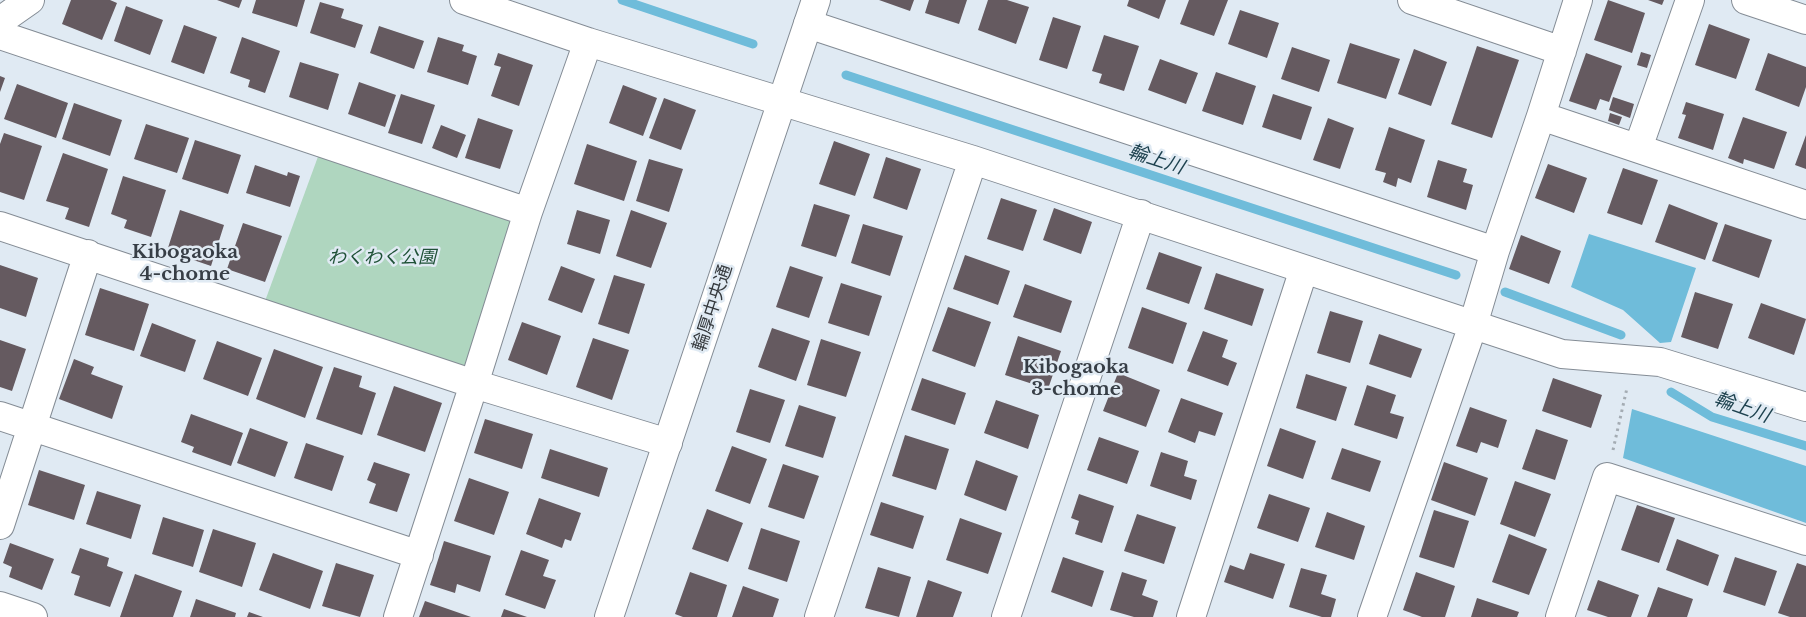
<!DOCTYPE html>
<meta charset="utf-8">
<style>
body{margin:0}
canvas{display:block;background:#e0eaf3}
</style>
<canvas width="1806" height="617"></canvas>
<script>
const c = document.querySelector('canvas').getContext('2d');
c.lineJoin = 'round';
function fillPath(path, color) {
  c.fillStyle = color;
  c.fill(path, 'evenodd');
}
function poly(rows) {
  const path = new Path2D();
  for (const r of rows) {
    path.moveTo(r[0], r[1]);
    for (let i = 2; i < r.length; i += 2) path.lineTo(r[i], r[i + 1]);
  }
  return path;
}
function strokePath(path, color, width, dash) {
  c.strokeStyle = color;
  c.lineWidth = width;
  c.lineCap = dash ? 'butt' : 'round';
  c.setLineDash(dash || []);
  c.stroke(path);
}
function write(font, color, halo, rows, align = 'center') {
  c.font = font + ' "Libre Baskerville","Noto Sans JP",serif';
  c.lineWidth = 5;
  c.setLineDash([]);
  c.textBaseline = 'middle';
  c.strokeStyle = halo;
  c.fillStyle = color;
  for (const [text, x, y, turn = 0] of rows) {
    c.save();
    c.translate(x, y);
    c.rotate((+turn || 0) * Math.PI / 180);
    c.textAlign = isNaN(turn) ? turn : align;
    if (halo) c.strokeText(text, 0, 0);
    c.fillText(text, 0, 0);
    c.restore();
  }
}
const green = poly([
 [323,143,528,212,474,384,261,312]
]);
const water = poly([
 [1589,234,1696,268,1671,342,1660,343,1623,310,1571,287],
 [1632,409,1806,466,1806,523,1623,458]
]);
const stream = poly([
 [622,0,753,44],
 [846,75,1456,275],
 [1505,292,1621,335],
 [1671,392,1712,417,1806,446]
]);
const building = poly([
 [71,0,110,0,117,3,102,40,62,24],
 [217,0,242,0,239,8],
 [256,0,305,0,297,27,252,13],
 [879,0,914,0,910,11],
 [929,0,967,0,959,24,925,13],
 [988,0,1007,0,1029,7,1016,44,978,30],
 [1129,0,1166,0,1159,19,1127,6],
 [1189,0,1228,0,1214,36,1180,24],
 [1608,0,1645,13,1632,53,1594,40],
 [1648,0,1664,0,1662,5],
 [320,2,344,9,341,18,363,25,355,48,310,33],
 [126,6,163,20,150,55,114,41],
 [1240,10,1279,23,1267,58,1228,44],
 [1053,17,1081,26,1067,69,1039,60],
 [1709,24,1750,39,1736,79,1695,65],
 [184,25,217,37,204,74,171,62],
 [379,26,424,41,414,69,370,53],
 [1104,35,1139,46,1124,91,1099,83,1102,74,1092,71],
 [242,37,280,51,265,93,248,87,250,80,230,73],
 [438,37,464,45,462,51,477,56,468,85,427,72],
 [1350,43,1400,59,1386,99,1337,83],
 [1477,46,1519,60,1492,138,1451,124],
 [1292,47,1330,60,1319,92,1281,79],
 [1414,49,1447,62,1431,106,1398,94],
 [1641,52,1651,55,1647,68,1637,65],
 [498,53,533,65,519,106,491,96,501,67,494,65],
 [1586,53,1622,66,1609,102,1600,99,1596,110,1569,101],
 [1768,53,1806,67,1806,87,1799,107,1755,90],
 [1160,59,1198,73,1186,104,1148,90],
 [300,62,339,74,328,110,289,97],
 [1216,72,1256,86,1243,125,1202,111],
 [0,76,5,78,0,92],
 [359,82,396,95,385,127,348,114],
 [17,84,68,103,56,138,4,119],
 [623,85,657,98,643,136,609,123],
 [401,94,435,105,422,144,388,133],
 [1273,94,1312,107,1301,140,1262,127],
 [1613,97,1634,104,1630,118,1609,110],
 [664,98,696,110,681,150,649,138],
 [1686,102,1724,114,1713,150,1678,138,1686,115,1682,114],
 [74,103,122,120,110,156,62,139],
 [1610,113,1622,117,1619,125,1608,121],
 [1743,117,1787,132,1774,169,1744,159,1743,164,1728,158],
 [478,118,513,130,500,169,465,158],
 [1328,118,1354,128,1340,169,1313,160],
 [146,124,189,138,177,173,134,159],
 [441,125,466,135,457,158,432,148],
 [1389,127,1425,140,1411,183,1398,178,1396,187,1383,182,1386,173,1375,170],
 [4,133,42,146,24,200,0,192,0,144],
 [1806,135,1806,169,1795,165],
 [195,140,241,155,228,194,182,179],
 [834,141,870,154,855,196,819,184],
 [587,144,637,161,624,201,574,184],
 [63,153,108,169,89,227,65,219,69,208,46,201],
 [886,157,921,169,907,210,873,198],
 [649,159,683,169,669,212,636,201],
 [1438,160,1467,169,1463,182,1473,185,1466,210,1427,197],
 [1548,164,1587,178,1574,213,1535,198],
 [255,165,287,176,288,172,300,176,290,207,246,193],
 [1623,168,1658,180,1642,225,1607,213],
 [123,176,166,190,151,237,124,228,127,220,111,214],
 [1001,198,1037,210,1023,251,987,239],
 [814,204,850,215,836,257,801,246],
 [1669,204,1718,223,1705,260,1655,242],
 [1054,208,1092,222,1081,254,1043,240],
 [180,210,224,225,211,266,167,251],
 [577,210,610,220,600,254,567,244],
 [631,210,667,223,651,268,616,256],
 [243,223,282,236,265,282,227,269],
 [863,224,903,236,890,276,851,263],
 [1725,224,1772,240,1759,278,1712,261],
 [1521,235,1561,251,1549,284,1509,269],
 [1159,252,1202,267,1189,304,1146,289],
 [965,255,1010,271,998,305,953,289],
 [0,265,38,278,26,317,0,308],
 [561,266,595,279,582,313,548,300],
 [790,266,823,277,809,318,776,307],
 [1216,273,1264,289,1252,326,1204,309],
 [614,275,645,284,629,334,598,324],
 [841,283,882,296,869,336,828,323],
 [1025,284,1072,301,1061,333,1013,317],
 [100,288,149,304,134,351,85,335],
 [1695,292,1733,304,1718,349,1681,337],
 [1761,303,1806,319,1794,355,1748,338],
 [948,307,991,322,975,367,932,351],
 [1142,307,1187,323,1173,364,1128,348],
 [1330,311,1363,321,1350,363,1317,353],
 [522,322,561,336,547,375,508,360],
 [152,323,196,340,185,372,140,356],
 [772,328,810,341,796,381,758,367],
 [1203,331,1228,340,1222,357,1237,363,1228,386,1187,371],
 [1379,334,1422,349,1411,378,1369,364],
 [1018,336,1061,351,1048,389,1005,375],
 [593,338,629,350,612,400,576,387],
 [821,339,861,352,846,397,807,385],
 [0,340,26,349,12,391,0,387],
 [217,341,262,358,248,396,203,379],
 [274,349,323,367,305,418,256,399],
 [74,359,94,367,91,374,123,386,112,419,59,399],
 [334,367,362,376,359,387,376,393,362,435,316,419],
 [1118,373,1160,390,1146,427,1103,411],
 [1306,374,1347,387,1336,421,1296,408],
 [922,378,966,393,955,425,911,410],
 [1553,378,1602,395,1591,428,1542,411],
 [1367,385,1396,395,1390,413,1404,417,1397,439,1354,425],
 [394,386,442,403,425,452,377,435],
 [750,389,785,400,770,443,736,432],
 [1181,398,1223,413,1215,436,1199,431,1195,443,1168,432],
 [996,400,1039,415,1028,449,984,433],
 [799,405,836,417,823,458,785,446],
 [1470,407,1507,420,1498,448,1481,442,1477,453,1456,446],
 [191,414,243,433,231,466,192,452,194,447,181,442],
 [485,419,533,434,522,469,474,453],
 [250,428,288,442,275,477,237,463],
 [1280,428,1316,441,1303,479,1267,466],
 [1536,429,1568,440,1555,480,1522,469],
 [905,435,949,449,936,490,892,476],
 [1099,437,1139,451,1127,484,1087,470],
 [306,443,344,456,332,491,294,478],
 [732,446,767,459,750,504,715,491],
 [1342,448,1381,461,1370,492,1331,479],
 [550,449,608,468,599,497,541,478],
 [1161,452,1188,461,1184,476,1197,480,1191,500,1150,486],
 [976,460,1018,476,1006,511,964,495],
 [374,462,410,474,397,512,369,503,376,484,367,480],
 [1444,462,1488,478,1475,516,1431,500],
 [783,464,819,476,804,519,768,507],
 [39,470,85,485,74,520,28,505],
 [469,478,509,492,494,535,454,521],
 [1515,481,1551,494,1535,537,1500,524],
 [97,491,141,505,131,539,86,524],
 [1079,494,1114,506,1102,543,1075,534,1079,521,1071,518],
 [1269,494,1310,508,1298,542,1257,528],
 [539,498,581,513,571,541,565,539,562,548,526,534],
 [881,502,924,516,913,549,870,535],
 [1637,505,1675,518,1659,563,1621,550],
 [707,509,743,523,728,562,692,549],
 [1434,510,1469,521,1454,568,1419,557],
 [1327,512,1365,526,1354,560,1315,547],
 [1137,514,1176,527,1164,564,1124,551],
 [163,517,204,530,193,567,152,554],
 [960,518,1002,533,988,574,946,560],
 [761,528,800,541,787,582,748,569],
 [213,529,256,543,242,587,199,572],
 [1509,534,1547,549,1529,595,1492,582],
 [1677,539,1719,555,1708,586,1666,570],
 [444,541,491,556,480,592,457,584,455,593,430,585],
 [10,543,54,559,42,590,9,577,12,567,3,563],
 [80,548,109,558,107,566,123,572,110,607,74,595,80,576,71,573],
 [521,550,549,560,543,576,556,580,545,609,505,595],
 [273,553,323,571,310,609,259,590],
 [1250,553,1285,564,1273,599,1224,582,1230,565,1244,570],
 [1063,557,1104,571,1092,607,1051,592],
 [1735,557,1777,571,1765,606,1723,592],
 [336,563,374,575,360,617,322,606],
 [1797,563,1806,566,1806,617,1790,617,1778,613],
 [878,567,911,577,899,617,865,608],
 [1301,568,1327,575,1321,594,1336,599,1331,617,1322,617,1289,607],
 [690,572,727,585,717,617,683,617,675,614],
 [1122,572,1147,580,1142,595,1158,601,1153,617,1134,617,1110,610],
 [1416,572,1455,586,1445,617,1422,617,1403,610],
 [135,574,182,591,173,617,120,617],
 [928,580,962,592,953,617,916,617],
 [1598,580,1639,595,1631,617,1608,617,1587,610],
 [743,586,779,599,773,617,732,617],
 [1658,587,1693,599,1687,617,1647,617],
 [1477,598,1519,612,1517,617,1471,617],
 [196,599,236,613,235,617,190,617],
 [425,601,471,617,419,617],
 [504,609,527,617,501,617],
 [249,612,263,617,247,617]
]);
const path = poly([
 [1613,450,1627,388]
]);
const minor = poly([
 [464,0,588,42,973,160,1562,354,1660,362,1806,407],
 [1412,0,1562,51],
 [1746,0,1806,20],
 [0,21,30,0],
 [808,24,1495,251],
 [0,35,528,212],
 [1541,116,1806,205],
 [1638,148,1690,0],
 [0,226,474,384,668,443],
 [0,416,419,555],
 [0,525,88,254],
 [0,606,33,617],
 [398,617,474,384,528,212,588,42],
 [819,617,973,160],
 [1006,617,1141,214],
 [1191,617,1304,269],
 [1372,617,1473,325,1495,251,1541,116,1578,0],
 [1560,617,1607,477,1806,541]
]);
const tertiary = poly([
 [609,617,816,0]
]);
const parkNames = [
 ["わくわく公園",382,258]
];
const streetNames = [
 ["輪厚中央通",713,308,-72]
];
const waterNames = [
 ["輪上川",1156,160,18],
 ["輪上川",1742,408,19]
];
const neighbourhoodNames = [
 ["Kibogaoka",185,253],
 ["4-chome",185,275],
 ["Kibogaoka",1076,368],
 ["3-chome",1076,390]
];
fillPath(green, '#afd6bf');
fillPath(water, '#6fbcda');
strokePath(stream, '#6fbcda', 9);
fillPath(building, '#655a60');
strokePath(minor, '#848c95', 30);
strokePath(tertiary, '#848c95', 30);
strokePath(path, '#a4acb3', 3, [2.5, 4]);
strokePath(minor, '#fff', 28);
strokePath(tertiary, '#fff', 28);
write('italic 18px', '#1f5137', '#e0eaf3', parkNames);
write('18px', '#363a3e', '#e0eaf3', streetNames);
write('italic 19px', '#1e424f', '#e0eaf3', waterNames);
write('bold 19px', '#373e46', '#e0eaf3', neighbourhoodNames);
</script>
